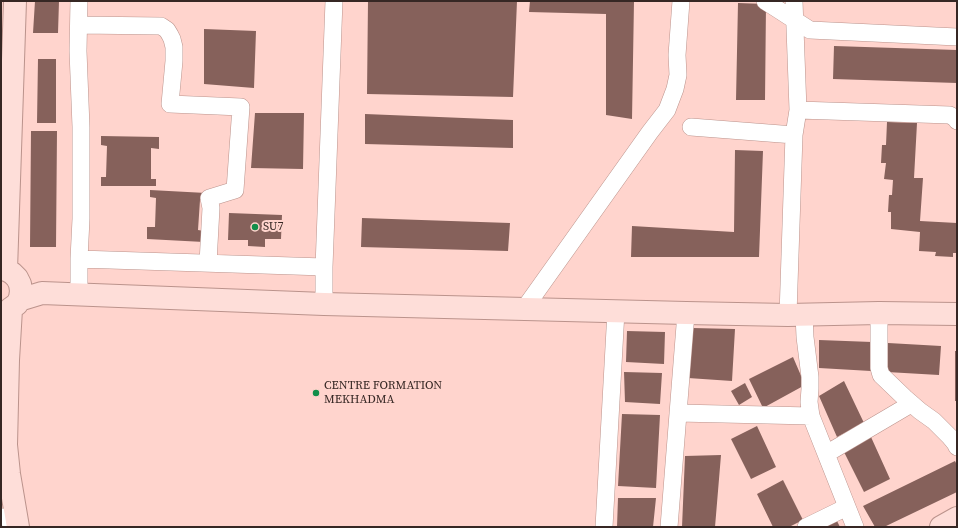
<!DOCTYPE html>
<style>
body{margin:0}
#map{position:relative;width:958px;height:528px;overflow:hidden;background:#ffd4cd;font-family:"Source Serif 4",serif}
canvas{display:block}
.frame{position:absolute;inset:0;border:2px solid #362724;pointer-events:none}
</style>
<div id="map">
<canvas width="958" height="528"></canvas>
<div class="frame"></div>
</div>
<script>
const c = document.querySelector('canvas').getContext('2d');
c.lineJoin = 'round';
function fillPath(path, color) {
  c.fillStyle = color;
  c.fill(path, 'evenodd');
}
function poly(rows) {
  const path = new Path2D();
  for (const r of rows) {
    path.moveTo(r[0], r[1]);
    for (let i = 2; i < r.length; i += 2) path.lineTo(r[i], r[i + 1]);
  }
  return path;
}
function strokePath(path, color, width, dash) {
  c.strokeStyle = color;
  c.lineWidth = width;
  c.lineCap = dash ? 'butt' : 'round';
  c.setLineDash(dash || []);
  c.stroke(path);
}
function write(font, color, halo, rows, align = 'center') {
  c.font = font + ' "Source Serif 4",serif';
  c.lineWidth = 4;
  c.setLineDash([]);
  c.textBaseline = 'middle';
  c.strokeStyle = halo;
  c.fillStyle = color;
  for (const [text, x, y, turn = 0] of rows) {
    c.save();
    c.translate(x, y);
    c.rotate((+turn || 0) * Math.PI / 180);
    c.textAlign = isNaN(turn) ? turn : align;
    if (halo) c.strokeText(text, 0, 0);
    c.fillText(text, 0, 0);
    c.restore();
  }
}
const building = poly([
 [35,1,59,1,58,33,33,33],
 [368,1,517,1,513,97,367,94],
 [530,1,634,1,632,119,606,115,606,14,529,12],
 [738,3,766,4,765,100,736,100],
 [204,29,256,31,254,88,204,84],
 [834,46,957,50,957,83,833,79],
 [38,59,56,59,56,123,37,123],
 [255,113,304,113,303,169,251,168],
 [365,114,513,120,513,148,365,144],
 [887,122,917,123,914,178,923,178,920,221,957,223,957,253,953,253,953,257,935,256,936,252,919,251,920,232,891,229,891,212,888,212,889,195,892,195,893,180,884,179,886,163,881,163,882,145,886,145],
 [31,131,57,131,56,247,30,247],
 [101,136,159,137,159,149,151,148,151,179,156,179,156,186,101,186,101,177,106,177,107,146,101,145],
 [735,150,763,151,759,257,631,257,632,226,734,232],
 [150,190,206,193,206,200,200,200,198,230,204,231,204,242,147,239,147,227,155,227,156,198,150,197],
 [229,213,282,215,281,239,265,239,265,247,248,246,248,240,228,240],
 [362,218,510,223,508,251,361,247],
 [692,328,735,329,732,381,688,378],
 [627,331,665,332,664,364,626,362],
 [819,340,872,342,871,371,819,368],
 [888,343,941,346,939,375,887,372],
 [955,351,957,351,957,401,955,401],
 [793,357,805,385,763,408,749,379],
 [624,372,662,373,660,404,625,402],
 [844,381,864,423,837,437,819,396],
 [745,383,752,397,739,405,731,391],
 [622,414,660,415,656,488,618,486],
 [757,426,776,467,751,479,731,439],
 [871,437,890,479,864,492,844,452],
 [721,455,715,527,682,527,685,456],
 [955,461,957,465,957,492,884,527,875,527,863,506],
 [783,480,803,520,789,527,773,527,757,494],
 [618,498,656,498,653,527,617,527],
 [836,519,840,527,820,527]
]);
const street = poly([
 [765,1,810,30,957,37],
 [79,25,161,26,167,30,170,35,172,39,174,47,174,61,170,104,241,107,235,190,209,198,211,208,208,263],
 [798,110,950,115,956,119,957,121],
 [691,127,794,135],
 [79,259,324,267],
 [79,294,79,259,81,219,81,127,78,51,79,1],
 [324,304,324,267,334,1],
 [524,309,650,132,667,110,675,89,678,75,677,55,681,1],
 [879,313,879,368,881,375,905,398,920,411,934,421,950,437,955,443,957,447],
 [804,314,805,337,810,377,810,389,809,402,811,416,855,527],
 [788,315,794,135,798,110,794,1],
 [678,413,811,416],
 [826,454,911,404],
 [1,517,16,519],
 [604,527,616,311],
 [669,527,686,313],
 [806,527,847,507]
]);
const secondary = poly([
 [1,269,6,270,12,273,17,278,20,284,21,291,20,298,17,304,10,309],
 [6,270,15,1],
 [19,300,42,293,324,304,686,313,788,315,879,313,957,314],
 [11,309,8,360,6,445,9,474,18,527],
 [941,527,957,518]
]);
const markers = [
 [255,227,4,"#128e4a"],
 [316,393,4,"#128e4a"]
];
const poiNames = [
 ["SU7",263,227],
 ["CENTRE FORMATION",324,386],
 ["MEKHADMA",324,400]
];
fillPath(building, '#86615b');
strokePath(street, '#bb938c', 18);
strokePath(secondary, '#bb938c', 24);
strokePath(street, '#fff', 17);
strokePath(secondary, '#feded9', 22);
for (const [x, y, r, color] of markers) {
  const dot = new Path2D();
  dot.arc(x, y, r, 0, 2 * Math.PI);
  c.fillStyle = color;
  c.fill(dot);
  strokePath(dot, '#ffd4cd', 1.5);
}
write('12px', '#362724', '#ffd4cd', poiNames, 'left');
</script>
